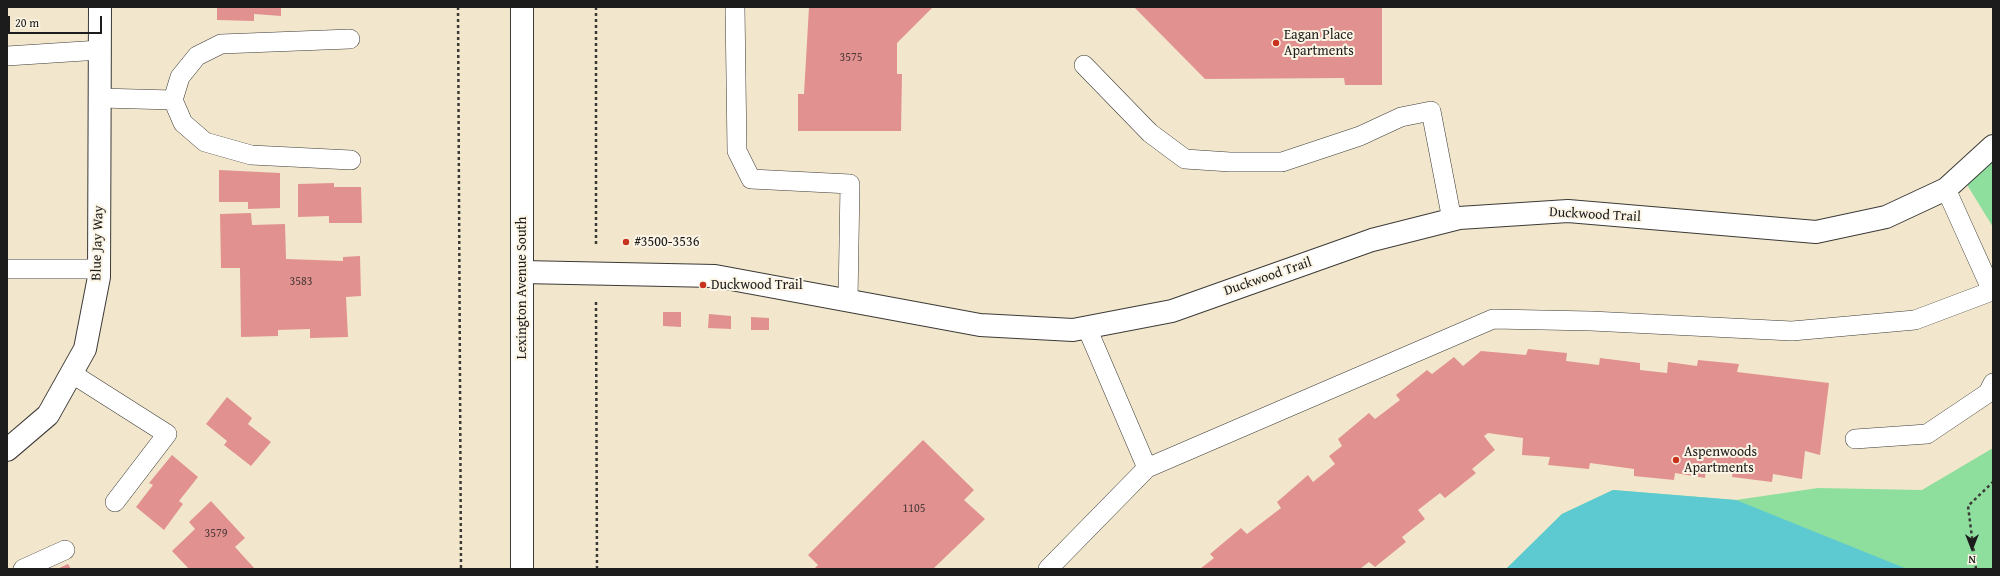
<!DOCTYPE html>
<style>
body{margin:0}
#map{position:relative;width:2000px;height:576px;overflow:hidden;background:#f2e7cc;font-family:"Gentium Book Plus",serif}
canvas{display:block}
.frame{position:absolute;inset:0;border:8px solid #1c1c1c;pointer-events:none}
.north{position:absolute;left:1952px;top:528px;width:40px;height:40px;-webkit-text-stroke:3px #fcf5e5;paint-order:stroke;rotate:180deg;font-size:11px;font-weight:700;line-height:16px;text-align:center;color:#1c1c1c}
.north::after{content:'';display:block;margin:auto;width:14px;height:18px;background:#1c1c1c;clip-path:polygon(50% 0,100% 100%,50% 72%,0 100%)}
.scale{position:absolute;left:8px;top:16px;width:94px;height:18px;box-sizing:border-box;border:2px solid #1c1c1c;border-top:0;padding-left:5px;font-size:12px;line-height:14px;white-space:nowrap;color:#1c1c1c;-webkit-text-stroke:3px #fcf5e5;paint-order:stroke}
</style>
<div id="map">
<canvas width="2000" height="576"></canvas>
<div class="frame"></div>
<div class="north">N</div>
<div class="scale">20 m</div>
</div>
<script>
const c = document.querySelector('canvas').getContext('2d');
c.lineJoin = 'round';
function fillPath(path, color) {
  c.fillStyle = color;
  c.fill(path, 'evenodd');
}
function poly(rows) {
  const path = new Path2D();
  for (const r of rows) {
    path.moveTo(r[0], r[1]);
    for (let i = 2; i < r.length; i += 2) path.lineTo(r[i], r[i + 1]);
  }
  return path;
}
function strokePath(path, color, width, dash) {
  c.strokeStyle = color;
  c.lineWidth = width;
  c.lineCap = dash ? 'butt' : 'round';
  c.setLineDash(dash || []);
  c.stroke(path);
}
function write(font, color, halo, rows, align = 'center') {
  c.font = font + ' "Gentium Book Plus",serif';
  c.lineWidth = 4;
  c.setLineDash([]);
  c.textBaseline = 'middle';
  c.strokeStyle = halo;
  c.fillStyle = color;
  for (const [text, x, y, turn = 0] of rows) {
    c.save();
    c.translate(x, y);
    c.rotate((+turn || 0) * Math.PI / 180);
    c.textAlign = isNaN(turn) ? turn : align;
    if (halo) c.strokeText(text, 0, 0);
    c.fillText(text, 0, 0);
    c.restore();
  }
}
const green = poly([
 [1993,145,1993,227,1961,175],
 [1993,448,1993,569,1506,569,1562,514,1613,490,1736,500,1818,488,1922,490]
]);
const water = poly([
 [1613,490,1736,500,1907,569,1506,569,1562,514]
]);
const building = poly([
 [217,7,281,7,281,16,254,14,254,21,217,20],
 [809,7,933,7,897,43,897,74,902,74,901,131,798,131,798,94,804,94],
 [1134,7,1382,7,1382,85,1345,85,1344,78,1205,79],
 [219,170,280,173,280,208,248,209,248,202,219,202],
 [334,183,334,187,361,187,362,223,329,223,329,216,298,217,298,184],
 [251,213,252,225,285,224,286,259,343,261,343,257,360,256,361,296,346,297,348,337,310,338,310,329,278,330,278,336,241,337,240,268,221,268,220,214],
 [663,312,681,312,681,327,663,326],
 [709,314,731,316,731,329,708,328],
 [751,317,769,318,769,330,751,330],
 [1528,349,1567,353,1566,361,1599,365,1600,358,1640,363,1640,370,1667,373,1668,362,1697,366,1698,360,1739,364,1737,372,1829,383,1820,455,1805,451,1802,479,1773,474,1772,482,1732,477,1733,470,1706,466,1705,478,1675,473,1674,480,1634,476,1634,469,1590,463,1589,469,1548,465,1550,457,1522,455,1523,438,1488,433,1484,436,1495,450,1472,469,1476,473,1445,498,1440,493,1418,510,1425,519,1402,537,1406,542,1375,567,1369,562,1360,569,1200,569,1214,558,1210,554,1241,528,1247,534,1281,508,1277,502,1308,475,1313,482,1335,464,1329,456,1342,446,1338,439,1369,413,1375,419,1400,400,1396,395,1427,370,1432,374,1454,357,1463,366,1481,351,1526,355],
 [227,397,252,418,248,424,271,442,251,466,224,445,227,441,206,424],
 [923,440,974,490,964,500,985,519,933,569,814,569,818,565,808,555],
 [172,455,198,477,179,501,183,504,164,530,136,507,153,485,149,483],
 [211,501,245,538,235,547,255,569,189,569,172,551,195,529,189,522],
 [68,564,71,569,57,569]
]);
const path = poly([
 [458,7,461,569],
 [596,7,596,247],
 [596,302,597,569],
 [1976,569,1968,506,1993,482]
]);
const lane = poly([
 [735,7,737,151,751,179,850,184,848,301],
 [7,56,100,50],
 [1084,65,1150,133,1185,159,1230,162,1282,162,1360,136,1401,117,1431,111,1452,220],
 [100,98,173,100,180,77,197,56,221,44,350,39],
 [173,100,183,123,205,142,251,155,351,160],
 [7,269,99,269],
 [1087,328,1147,468,1493,319,1591,321,1792,331,1915,320,1992,291,1946,189],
 [71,373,167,434,115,502],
 [1855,439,1927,434,1988,393,1993,383],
 [23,569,65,550],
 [1048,569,1147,468]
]);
const street = poly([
 [522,272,715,276,980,325,1073,330,1172,311,1372,240,1459,218,1568,211,1816,232,1886,217,1946,189,1993,146],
 [7,450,48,415,85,349,99,277,100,7]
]);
const secondary = poly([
 [522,7,522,569]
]);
const markers = [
 [1276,43,4,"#c8321e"],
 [626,242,4,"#c8321e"],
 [703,285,4,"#c8321e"],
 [1676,460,4,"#c8321e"]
];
const numberNames = [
 ["3575",851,58],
 ["3583",301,282],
 ["1105",914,509],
 ["3579",216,534]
];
const poiNames = [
 ["Eagan Place",1284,35],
 ["Apartments",1284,51],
 ["#3500-3536",634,242],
 ["Duckwood Trail",711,285],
 ["Aspenwoods",1684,452],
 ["Apartments",1684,468]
];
const streetNames = [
 ["Duckwood Trail",1595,215,3],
 ["Blue Jay Way",98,243,-88],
 ["Duckwood Trail",1268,277,-19],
 ["Lexington Avenue South",522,288,-90]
];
fillPath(green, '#8ede9d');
fillPath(water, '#5dcad2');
fillPath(building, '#e19290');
strokePath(lane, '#3c3a36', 20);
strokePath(street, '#3c3a36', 24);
strokePath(secondary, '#3c3a36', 24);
strokePath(path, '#3c3a36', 2.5, [3, 3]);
strokePath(lane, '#fff', 19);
strokePath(street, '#fff', 22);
strokePath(secondary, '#fff', 22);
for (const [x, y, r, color] of markers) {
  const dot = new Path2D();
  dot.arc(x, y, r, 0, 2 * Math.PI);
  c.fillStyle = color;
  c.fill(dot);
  strokePath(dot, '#fcf5e5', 1.5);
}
write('12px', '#4d3a39', null, numberNames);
write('14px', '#1c1c1c', '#fcf5e5', poiNames, 'left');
write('14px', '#1c1c1c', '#fcf5e5', streetNames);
</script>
